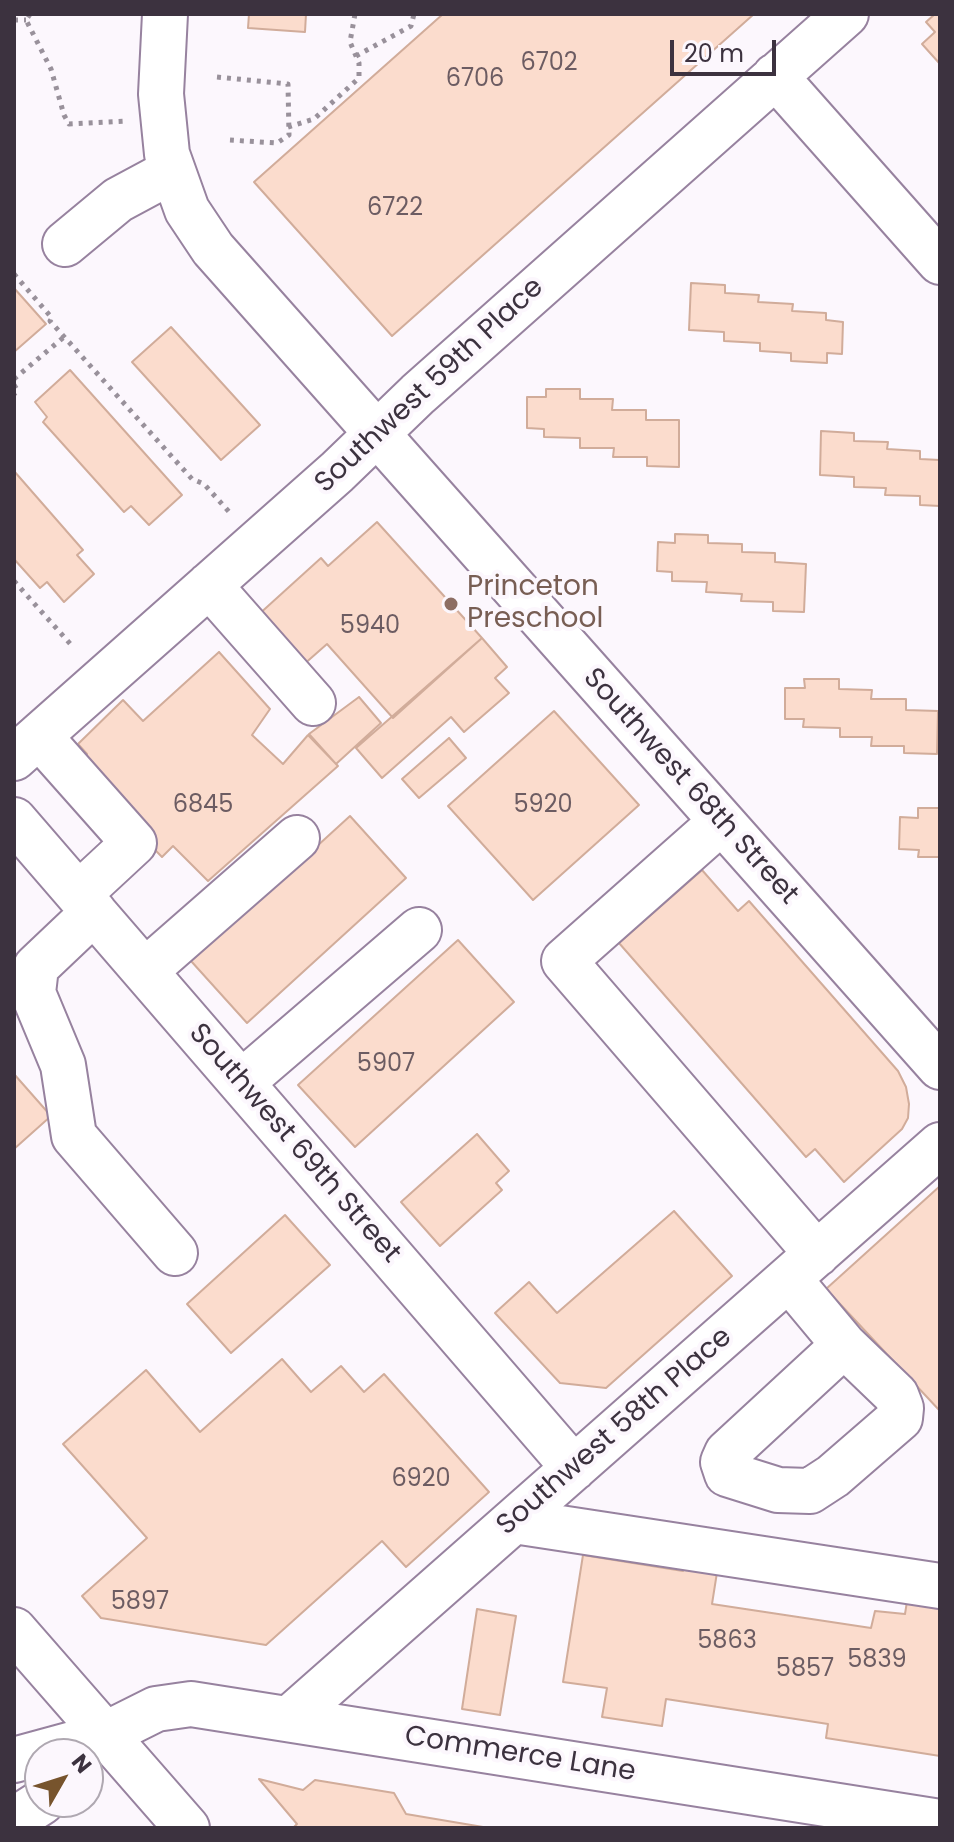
<!DOCTYPE html>
<style>
body{margin:0}
#map{position:relative;width:954px;height:1842px;overflow:hidden;background:#fcf7fd;font-family:Poppins,sans-serif}
canvas{display:block}
.frame{position:absolute;inset:0;border:16px solid #3c323f;pointer-events:none}
.north{position:absolute;left:24px;top:1738px;width:80px;height:80px;box-sizing:border-box;background:#fcf7fd;border:2px solid #afa8b1;border-radius:50%;rotate:51deg;font-size:22px;font-weight:700;line-height:32px;text-align:center;color:#3c323f}
.north::after{content:'';display:block;margin:auto;width:28px;height:36px;background:#77542d;clip-path:polygon(50% 0,100% 100%,50% 72%,0 100%)}
.scale{position:absolute;left:670px;top:40px;width:106px;height:36px;box-sizing:border-box;border:4px solid #3c323f;border-top:0;padding-left:10px;font-size:24px;line-height:28px;white-space:nowrap;color:#3c323f;-webkit-text-stroke:6px #fcf7fd;paint-order:stroke}
</style>
<div id="map">
<canvas width="954" height="1842"></canvas>
<div class="frame"></div>
<div class="north">N</div>
<div class="scale">20 m</div>
</div>
<script>
const c = document.querySelector('canvas').getContext('2d');
c.lineJoin = 'round';
function fillPath(path, color) {
  c.fillStyle = color;
  c.fill(path, 'evenodd');
}
function poly(rows) {
  const path = new Path2D();
  for (const r of rows) {
    path.moveTo(r[0], r[1]);
    for (let i = 2; i < r.length; i += 2) path.lineTo(r[i], r[i + 1]);
  }
  return path;
}
function strokePath(path, color, width, dash) {
  c.strokeStyle = color;
  c.lineWidth = width;
  c.lineCap = dash ? 'butt' : 'round';
  c.setLineDash(dash || []);
  c.stroke(path);
}
function write(font, color, halo, rows, align = 'center') {
  c.font = font + ' Poppins,sans-serif';
  c.lineWidth = 8;
  c.setLineDash([]);
  c.textBaseline = 'middle';
  c.strokeStyle = halo;
  c.fillStyle = color;
  for (const [text, x, y, turn = 0] of rows) {
    c.save();
    c.translate(x, y);
    c.rotate((+turn || 0) * Math.PI / 180);
    c.textAlign = isNaN(turn) ? turn : align;
    if (halo) c.strokeText(text, 0, 0);
    c.fillText(text, 0, 0);
    c.restore();
  }
}
const building = poly([
 [249,14,306,14,305,32,248,28,249,14],
 [443,14,754,14,392,336,254,182,443,14],
 [935,14,940,14,940,64,922,44,935,32,926,22,935,14],
 [691,283,725,285,725,293,759,295,758,302,793,304,792,311,826,313,826,320,843,322,842,354,827,353,827,363,791,361,791,353,760,351,760,343,724,341,724,332,689,330,691,283],
 [14,288,46,324,14,352,14,288],
 [171,327,260,425,221,460,132,362,171,327],
 [70,370,182,495,149,525,131,506,124,512,43,422,47,417,35,402,70,370],
 [546,389,580,389,580,399,613,399,612,410,646,410,646,420,679,420,679,467,647,466,647,457,613,457,614,448,580,448,580,438,544,437,544,429,527,428,527,397,546,397,546,389],
 [821,431,854,433,854,441,888,442,887,449,920,451,920,459,940,460,940,506,920,505,920,496,885,495,886,488,854,487,854,477,820,475,821,431],
 [14,471,83,550,77,555,94,574,64,602,47,582,40,588,14,559,14,471],
 [377,522,482,638,393,718,327,644,302,666,257,616,321,558,328,566,377,522],
 [675,534,708,535,708,543,742,544,742,552,775,553,775,562,806,564,804,612,773,611,773,602,741,601,742,594,706,592,707,582,672,581,672,572,657,571,658,542,675,543,675,534],
 [482,638,507,667,495,678,509,693,464,732,451,717,382,778,356,748,482,638],
 [219,652,270,709,252,735,283,764,308,735,338,766,208,881,173,846,162,857,74,767,87,754,78,744,123,700,143,721,219,652],
 [804,679,839,679,839,689,872,690,871,699,906,699,906,710,938,711,937,754,904,753,904,746,871,746,872,737,840,737,840,728,803,727,804,719,785,719,785,688,805,688,804,679],
 [359,697,381,723,336,764,309,734,359,697],
 [554,711,639,805,533,900,448,806,554,711],
 [449,738,466,758,419,798,402,779,449,738],
 [918,808,940,808,940,857,918,857,919,850,899,849,900,817,918,818,918,808],
 [350,816,406,878,247,1023,191,961,350,816],
 [702,870,738,911,749,901,898,1071,906,1087,909,1104,908,1118,902,1129,844,1182,815,1149,806,1157,619,943,702,870],
 [458,940,514,1002,355,1147,298,1085,458,940],
 [14,1074,51,1116,14,1149,14,1074],
 [477,1134,509,1171,496,1183,502,1190,440,1246,401,1202,477,1134],
 [940,1186,940,1411,826,1289,940,1186],
 [674,1211,732,1276,606,1388,560,1383,495,1313,529,1282,557,1313,674,1211],
 [285,1215,330,1265,231,1353,187,1304,285,1215],
 [282,1359,311,1392,341,1366,364,1392,384,1374,489,1492,406,1567,382,1541,266,1645,101,1618,82,1596,147,1538,63,1444,146,1370,200,1432,282,1359],
 [583,1555,683,1571,685,1561,718,1566,712,1604,871,1628,875,1611,905,1614,908,1595,940,1597,940,1756,826,1738,828,1724,666,1699,662,1726,602,1717,607,1688,563,1682,583,1555],
 [477,1609,516,1616,500,1715,462,1709,477,1609],
 [259,1779,303,1790,315,1780,394,1793,406,1814,489,1828,293,1828,297,1824,259,1779]
]);
const path = poly([
 [30,14,26,20,51,69,64,115,69,124,127,121],
 [14,20,26,20],
 [356,56,411,26,414,14],
 [217,77,288,84,289,135,277,143,230,140],
 [288,127,314,119,359,78,359,63,350,42,355,14],
 [14,274,52,318,50,321,192,479,204,484,231,514],
 [14,379,64,337],
 [14,385,18,391,14,394],
 [14,581,74,648]
]);
const minor = poly([
 [165,14,161,94,167,154,187,210,213,249,940,1067],
 [775,76,940,262],
 [65,244,118,200,172,171],
 [209,585,313,703],
 [39,736,134,843,79,894],
 [14,758,337,472,418,394,846,14],
 [14,820,574,1468],
 [721,822,564,961,817,1254],
 [94,912,36,967,33,993,63,1065,74,1136,175,1253],
 [145,971,297,838],
 [242,1082,419,930],
 [789,1279,844,1345,896,1395,901,1408,900,1418,833,1476,810,1491,778,1490,727,1474,723,1462,727,1453,844,1345],
 [514,1521,940,1586],
 [14,1630,187,1828],
 [290,1718,940,1145],
 [66,1754,156,1709,191,1704,940,1822],
 [14,1760,91,1739],
 [14,1820,42,1802]
]);
const markers = [
 [451,604,8,"#8d6e63"]
];
const numberNames = [
 ["6702",549,64],
 ["6706",475,80],
 ["6722",395,209],
 ["5940",370,627],
 ["6845",203,806],
 ["5920",543,806],
 ["5907",386,1065],
 ["6920",421,1480],
 ["5897",140,1603],
 ["5863",727,1642],
 ["5839",877,1661],
 ["5857",805,1670]
];
const streetNames = [
 ["Southwest 59th Place",430,386,-43],
 ["Southwest 68th Street",690,787,48],
 ["Southwest 69th Street",294,1144,49],
 ["Southwest 58th Place",615,1432,-41],
 ["Commerce Lane",520,1755,9]
];
const educationNames = [
 ["Princeton",467,588],
 ["Preschool",467,620]
];
fillPath(building, '#fbdccd');
strokePath(building, '#d1ac9a', 2);
strokePath(minor, '#97829f', 48);
strokePath(path, '#99919b', 5, [4, 6]);
strokePath(minor, '#fff', 44);
for (const [x, y, r, color] of markers) {
  const dot = new Path2D();
  dot.arc(x, y, r, 0, 2 * Math.PI);
  c.fillStyle = color;
  c.fill(dot);
  strokePath(dot, '#fcf7fd', 3);
}
write('24px', '#6c5c62', null, numberNames);
write('28px', '#3c323f', '#fcf7fd', streetNames);
write('28px', '#785e54', '#fcf7fd', educationNames, 'left');
</script>
